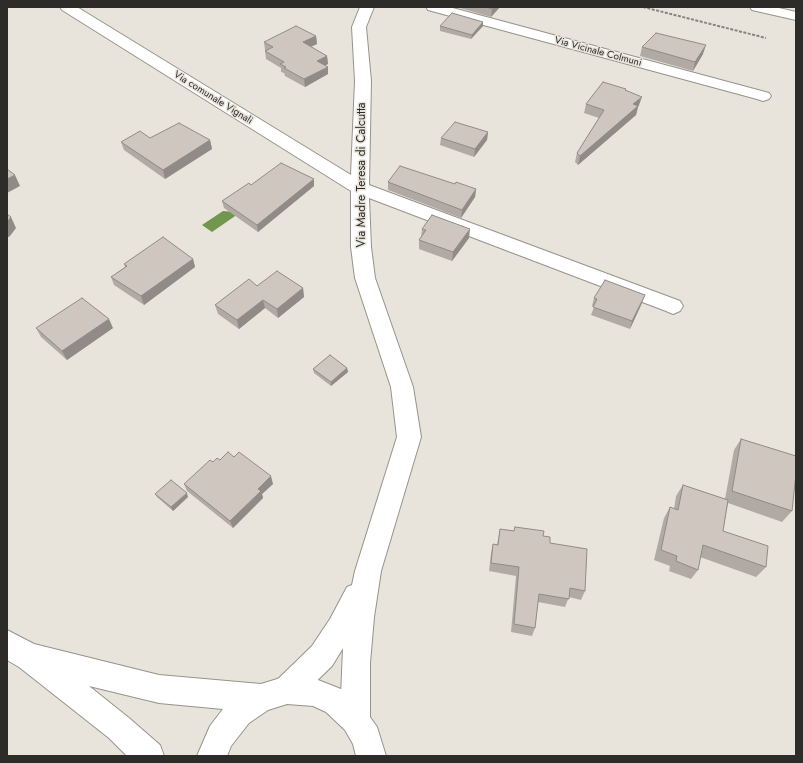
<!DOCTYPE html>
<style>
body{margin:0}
#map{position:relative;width:803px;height:763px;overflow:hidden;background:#e8e4db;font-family:Jost,sans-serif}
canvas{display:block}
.frame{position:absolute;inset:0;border:8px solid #2e2c29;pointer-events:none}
</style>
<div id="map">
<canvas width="803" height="763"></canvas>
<div class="frame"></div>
</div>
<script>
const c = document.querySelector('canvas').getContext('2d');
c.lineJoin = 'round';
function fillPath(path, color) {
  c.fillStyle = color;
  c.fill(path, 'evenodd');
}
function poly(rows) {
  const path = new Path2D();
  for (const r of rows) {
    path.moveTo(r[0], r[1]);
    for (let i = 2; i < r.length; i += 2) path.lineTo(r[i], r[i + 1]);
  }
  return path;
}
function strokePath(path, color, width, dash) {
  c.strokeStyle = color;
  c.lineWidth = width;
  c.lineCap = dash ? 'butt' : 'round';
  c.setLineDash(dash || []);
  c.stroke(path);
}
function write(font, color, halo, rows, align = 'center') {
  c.font = font + ' Jost,sans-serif';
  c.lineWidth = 3;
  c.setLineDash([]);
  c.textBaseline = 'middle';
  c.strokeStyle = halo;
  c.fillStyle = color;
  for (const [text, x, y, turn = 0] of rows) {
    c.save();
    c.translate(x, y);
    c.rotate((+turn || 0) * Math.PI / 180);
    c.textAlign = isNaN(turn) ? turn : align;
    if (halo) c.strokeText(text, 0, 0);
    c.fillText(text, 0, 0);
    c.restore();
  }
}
const water = poly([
 [223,211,235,212,238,214,212,232,202,225]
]);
const path = poly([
 [643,7,766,38]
]);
const minor = poly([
 [60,7,77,7,351,175,355,81,352,27,360,7,374,7,366,27,371,81,369,185,680,301,683,306,680,311,673,314,666,311,369,198,371,247,375,278,413,387,421,437,381,571,374,617,370,663,370,720,365,730,355,735,345,730,340,720,343,648,332,666,297,700,287,704,277,700,273,690,277,680,312,646,330,619,347,587,352,585,355,571,397,437,391,387,355,278,351,247,351,191,62,10,60,7],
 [426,7,449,7,769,93,771,96,769,99,763,101,757,99,428,10,426,7],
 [750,7,775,7,796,12,796,20,752,10,750,7]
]);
const tertiary = poly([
 [7,630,34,644,159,675,261,684,287,676,313,678,346,691,365,710,377,727,386,756,356,756,353,744,345,730,326,712,313,706,287,704,268,710,249,723,231,746,227,756,197,756,210,726,223,709,159,703,89,686,129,718,160,745,164,756,127,756,109,738,19,667,7,660,7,630]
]);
const wall = poly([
 [460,7,500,7,491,17,460,8],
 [483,22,483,26,471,39,440,31,440,26],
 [316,36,317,44,311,47,327,56,328,64,325,65,328,67,328,74,305,87,285,76,284,73,281,72,281,68,266,59,265,51,266,51,265,50,264,42],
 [642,47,703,54,693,71,640,56],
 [626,90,639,105,638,107,636,115,578,165,575,162,577,153,599,118,584,113,586,104],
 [488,132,487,140,474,157,440,145,441,138],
 [210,140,212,149,165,179,124,150,121,142],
 [314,179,314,186,258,232,224,208,222,201,251,185],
 [388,182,455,184,476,189,475,197,461,218,388,190],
 [422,229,469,238,452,261,419,249,419,240,421,237],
 [193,259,195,267,144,305,114,285,111,277,125,267,124,264],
 [257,286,303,288,304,297,278,318,265,308,239,329,218,314,215,305],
 [594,298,642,303,630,329,591,315,594,307,592,306],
 [36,328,113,328,67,360,41,337],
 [347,368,348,372,331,386,314,373,313,369],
 [741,439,792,511,782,522,728,503,723,531,766,567,756,577,700,557,698,570,691,579,669,571,670,566,654,560,664,518,670,507,674,509,676,496,683,485,725,499,734,450],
 [213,462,273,484,262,494,263,498,233,528,187,491,184,484],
 [155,494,188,497,173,511,157,497],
 [515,527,543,536,550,543,585,591,581,600,569,597,565,607,538,602,535,628,532,636,511,632,516,576,489,571,491,553,493,544,497,545,500,529,514,531]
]);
const shadedWall = poly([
 [494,7,500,7,491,17,492,9],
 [483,22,483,26,471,39,472,35],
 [316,36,317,44,303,50,303,42],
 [706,45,703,54,693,71,695,62],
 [327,56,328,64,318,69,317,61],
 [328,67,328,74,305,87,304,79],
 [642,97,639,105,638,107,636,115,578,165,580,156,633,104],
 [488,132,487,140,474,157,475,149],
 [210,140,212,149,165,179,163,170],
 [15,175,20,186,7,193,7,179],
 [314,179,314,186,258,232,257,225],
 [476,189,475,197,461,218,462,210],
 [11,217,16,228,10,236,7,238,7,222],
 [470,229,469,238,452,261,453,252],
 [193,259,195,267,144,305,141,296],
 [303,288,304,297,278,318,277,309],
 [645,295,642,303,630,329,632,321],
 [263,300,265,308,239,329,237,320],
 [109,319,113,328,67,360,62,351],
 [347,368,348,372,331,386,331,382],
 [271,476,273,484,262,494,263,498,233,528,230,521,258,489],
 [187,493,188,497,173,511,171,507]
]);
const building = poly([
 [486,7,494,7,492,9,486,7],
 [452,13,483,22,472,35,440,26,452,13],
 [296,26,316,36,303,42,327,56,317,61,328,67,304,79,284,68,286,67,280,64,284,62,265,51,273,47,264,42,296,26],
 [656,33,706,45,695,62,642,47,656,33],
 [603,82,626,89,625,90,642,97,633,104,638,106,580,156,577,153,604,110,586,104,603,82],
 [455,122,488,132,475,149,441,138,455,122],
 [179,123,210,140,163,170,121,142,140,131,150,138,179,123],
 [281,163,314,179,257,225,222,201,249,183,251,185,281,163],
 [400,166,455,184,456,182,476,189,462,210,388,182,400,166],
 [7,169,15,175,7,179,7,169],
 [7,214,11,217,7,222,7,214],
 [432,215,470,229,453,252,419,240,426,230,422,229,432,215],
 [163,237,193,259,141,296,111,277,127,266,124,264,163,237],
 [277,271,303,288,277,309,263,300,237,320,215,305,249,279,257,286,277,271],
 [605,280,645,295,632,321,593,307,597,299,594,298,605,280],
 [82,298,109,319,62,351,36,328,82,298],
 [330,355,347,368,331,382,313,369,330,355],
 [741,439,796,456,796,474,792,511,732,491,741,439],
 [228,452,234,457,239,452,271,476,258,489,261,491,230,521,184,484,210,460,213,462,217,458,220,460,228,452],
 [171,480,187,493,171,507,155,494,171,480],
 [683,485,728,500,723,531,768,546,766,567,703,545,698,570,676,561,677,556,661,550,670,507,678,510,683,485],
 [515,527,544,531,543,536,550,537,550,543,587,549,585,591,570,588,569,599,539,594,535,628,514,624,519,567,491,563,493,544,498,545,500,529,514,531,515,527]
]);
const farStreetnames = [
 ["Via Vicinale Colmuni",598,52,15],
 ["Via comunale Vignali",213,98,32]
];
const streetNames = [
 ["Via Madre Teresa di Calcutta",362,175,-90]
];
fillPath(water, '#71964d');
strokePath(minor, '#97938b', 2);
strokePath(tertiary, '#97938b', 2);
strokePath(path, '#87847f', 2, [3, 1.5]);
fillPath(minor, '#fff');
fillPath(tertiary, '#fff');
fillPath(wall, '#b1aaa4');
fillPath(shadedWall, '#908b86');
fillPath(building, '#cec6bf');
strokePath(building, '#908b86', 1);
write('10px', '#2e2c29', '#e8e4db', farStreetnames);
write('12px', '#2e2c29', '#e8e4db', streetNames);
</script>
